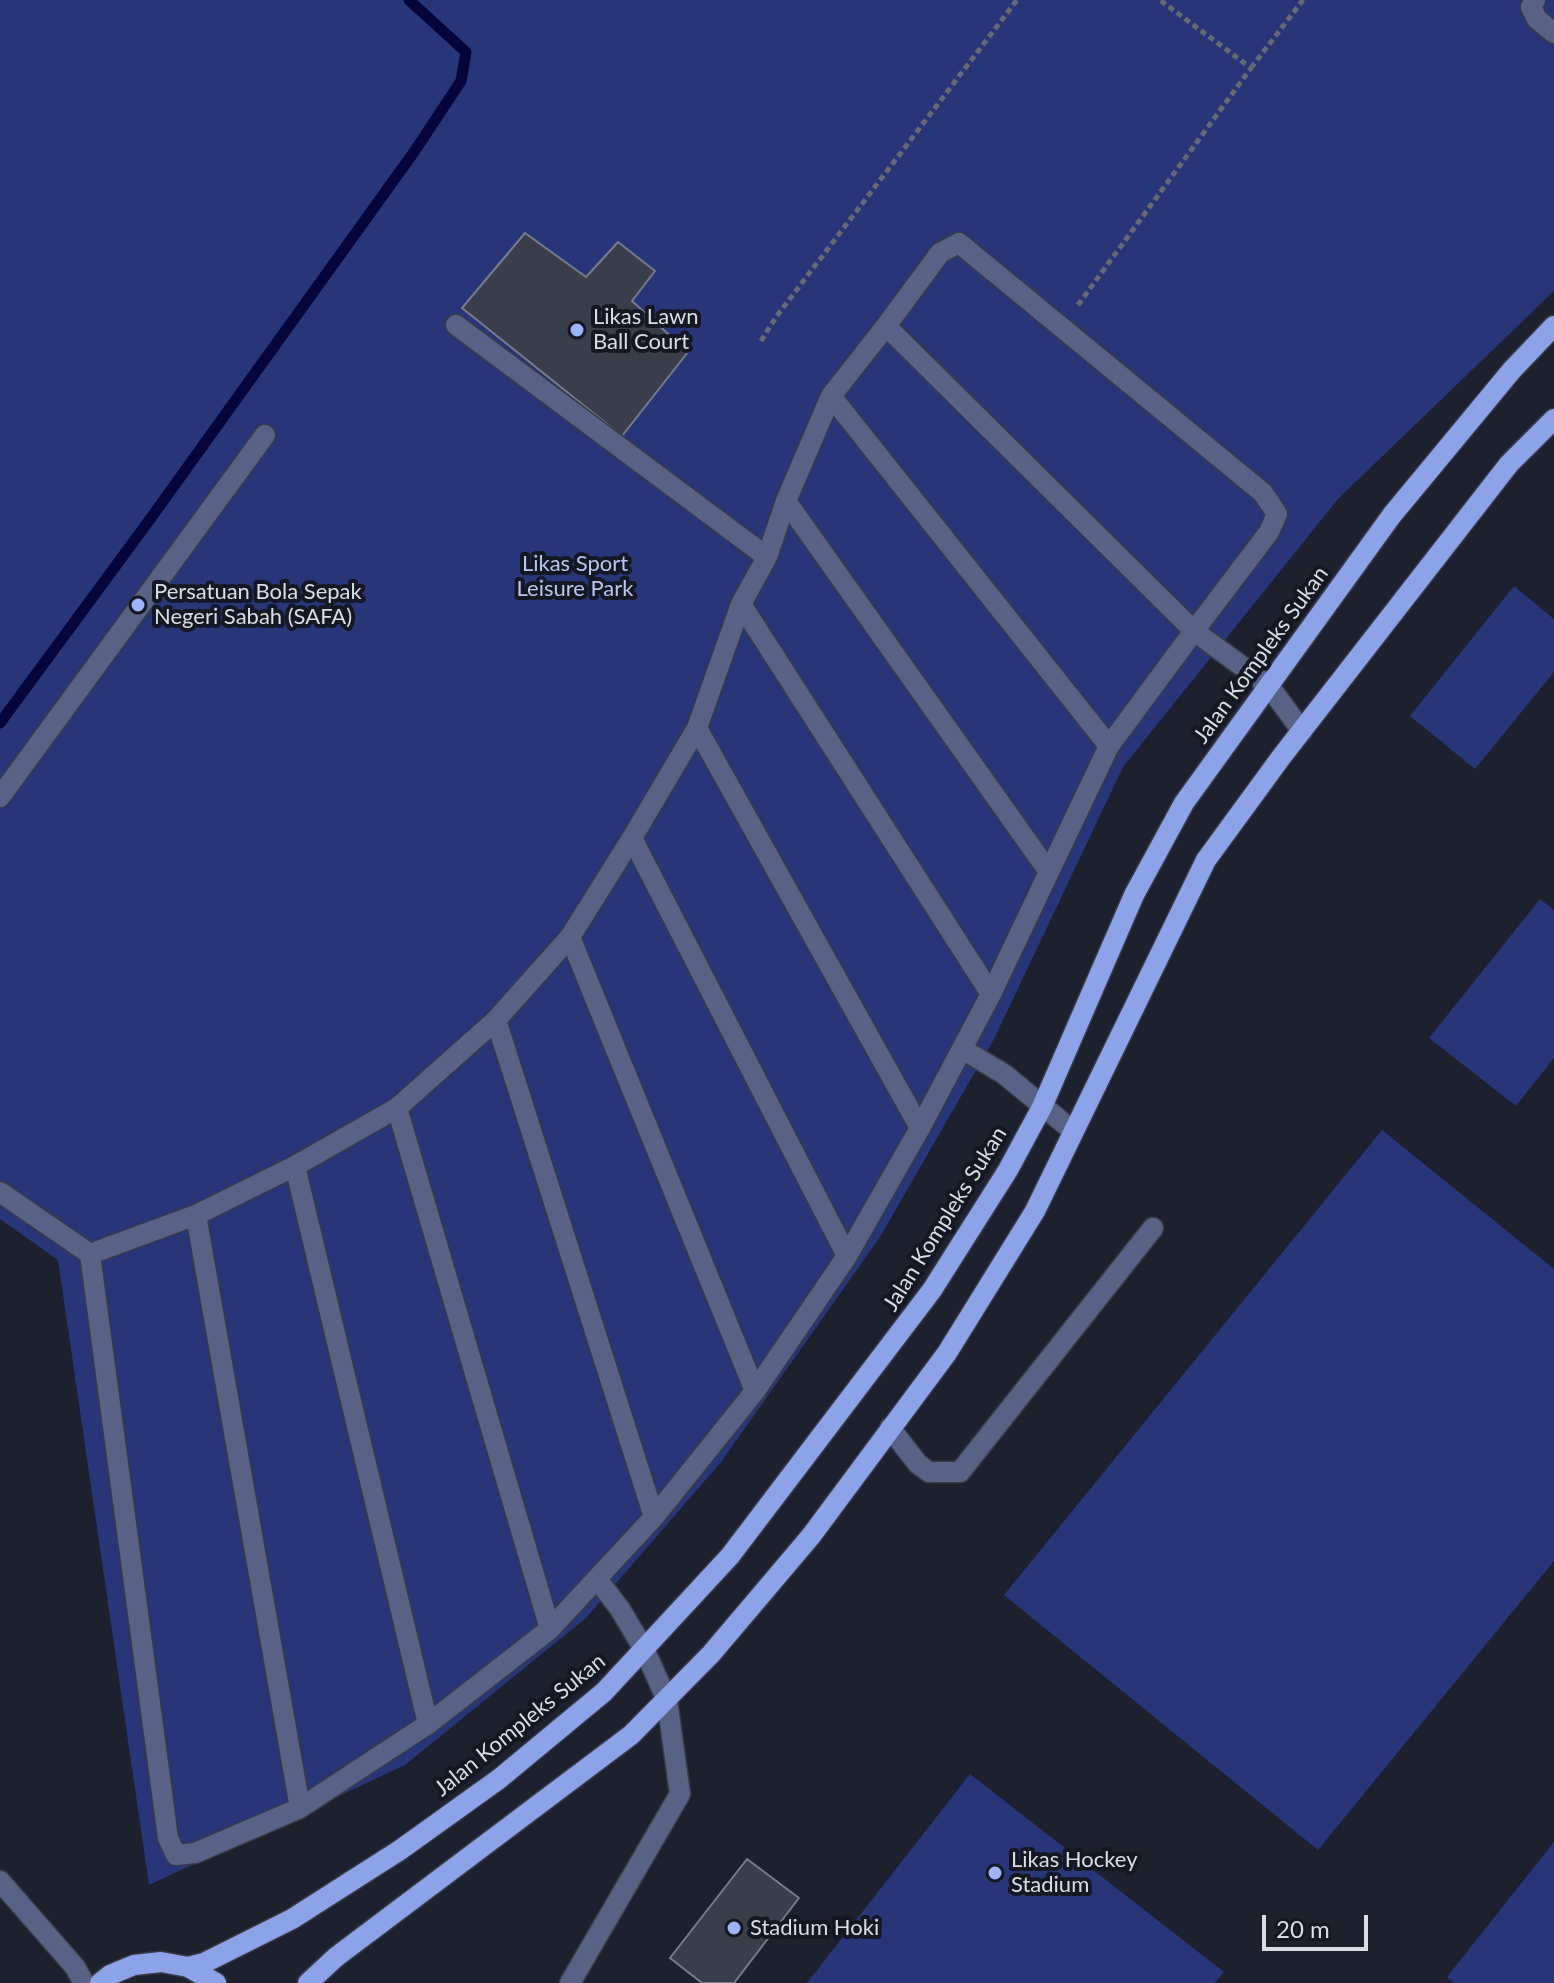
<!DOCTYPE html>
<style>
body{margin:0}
#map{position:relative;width:1554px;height:1983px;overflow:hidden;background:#1d212d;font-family:Lato,sans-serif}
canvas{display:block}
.scale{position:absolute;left:1262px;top:1915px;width:106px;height:36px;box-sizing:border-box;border:4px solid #dadde5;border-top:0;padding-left:10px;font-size:24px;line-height:28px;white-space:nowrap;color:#dadde5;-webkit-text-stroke:6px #141823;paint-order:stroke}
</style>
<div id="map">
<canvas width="1554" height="1983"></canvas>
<div class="scale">20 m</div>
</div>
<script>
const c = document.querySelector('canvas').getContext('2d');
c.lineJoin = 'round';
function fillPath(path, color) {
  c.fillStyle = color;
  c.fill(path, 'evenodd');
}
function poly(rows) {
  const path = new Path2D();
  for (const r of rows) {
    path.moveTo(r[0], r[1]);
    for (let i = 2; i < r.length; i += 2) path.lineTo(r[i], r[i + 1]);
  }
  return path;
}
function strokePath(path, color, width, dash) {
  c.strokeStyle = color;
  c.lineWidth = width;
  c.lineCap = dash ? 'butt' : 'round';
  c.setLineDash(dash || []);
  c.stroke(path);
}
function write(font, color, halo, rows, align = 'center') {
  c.font = font + ' Lato,sans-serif';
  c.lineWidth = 8;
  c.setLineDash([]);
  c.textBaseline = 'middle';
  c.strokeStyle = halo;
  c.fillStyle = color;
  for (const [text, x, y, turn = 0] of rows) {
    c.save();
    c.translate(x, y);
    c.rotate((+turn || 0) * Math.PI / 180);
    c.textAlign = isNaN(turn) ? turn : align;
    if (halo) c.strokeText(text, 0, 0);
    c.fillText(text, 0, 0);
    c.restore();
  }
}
const green = poly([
 [0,0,1554,0,1554,291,1338,499,1123,767,994,1039,880,1237,721,1462,586,1618,405,1765,149,1885,58,1260,0,1219],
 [1514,586,1554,619,1554,672,1475,769,1410,716],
 [1540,899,1554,910,1554,1058,1516,1106,1429,1038],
 [1382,1130,1554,1269,1554,1561,1318,1850,1004,1595],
 [970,1774,1224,1972,1215,1983,807,1983],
 [1554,1842,1554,1983,1454,1983,1447,1977]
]);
const stream = poly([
 [0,723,148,522,414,152,461,81,466,52,409,0]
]);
const building = poly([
 [525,233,586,277,618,242,655,271,632,301,688,352,622,436,462,308,525,233],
 [747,1859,799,1898,734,1983,702,1983,670,1958,747,1859]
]);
const path = poly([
 [1251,68,1303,0],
 [1078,305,1251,68,1160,0],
 [761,341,776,317,1017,0]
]);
const minor = poly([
 [1535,0,1531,7,1537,19,1554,33],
 [456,325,767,557],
 [886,326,831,396,1109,746,1194,631,886,326,940,253,959,243,1263,493,1277,514,1269,532,1194,631,1269,686,1302,731],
 [831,396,786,501,1049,872,1109,746],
 [786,501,767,557,741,604,991,994,1049,872],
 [741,604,697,728,920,1128,991,994],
 [697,728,632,838,847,1256,920,1128],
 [0,797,265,435],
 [632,838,570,937,755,1391,847,1256],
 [570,937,496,1020,654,1517,755,1391],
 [496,1020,397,1108,550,1629,654,1517],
 [962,1049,1004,1074,1073,1131],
 [397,1108,295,1166,428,1724,550,1629],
 [295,1166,196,1215,300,1808,428,1724],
 [0,1192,90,1254],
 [196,1215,90,1254,168,1838,176,1855,195,1853,300,1808],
 [890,1428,918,1464,929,1472,960,1472,1153,1228],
 [0,1881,75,1967,84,1983],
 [570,1983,680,1794,667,1700,645,1651,620,1609,597,1579]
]);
const major = poly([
 [188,1967,204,1963,292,1919,400,1850,499,1779,604,1692,730,1556,932,1290,1008,1170,1042,1107,1134,895,1184,803,1392,515,1512,370,1554,326],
 [100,1983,110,1975,134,1965,161,1962,188,1967,216,1983],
 [308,1983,336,1957,631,1735,711,1654,811,1536,947,1353,1035,1211,1206,860,1282,756,1509,464,1554,419]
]);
const markers = [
 [577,330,8,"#9cb4fd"],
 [138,605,8,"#9cb4fd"],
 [995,1873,8,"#9cb4fd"],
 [734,1928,8,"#9cb4fd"]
];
const poiNames = [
 ["Likas Lawn",593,317],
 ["Ball Court",593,342],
 ["Persatuan Bola Sepak",154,592],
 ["Negeri Sabah (SAFA)",154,617],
 ["Likas Hockey",1011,1860],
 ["Stadium",1011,1885],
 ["Stadium Hoki",750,1928]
];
const parkNames = [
 ["Likas Sport",575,564],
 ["Leisure Park",575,589]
];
const streetNames = [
 ["Jalan Kompleks Sukan",1261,655,-54],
 ["Jalan Kompleks Sukan",945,1219,-58],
 ["Jalan Kompleks Sukan",520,1725,-39]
];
fillPath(green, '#263679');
strokePath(stream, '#05043b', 11);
fillPath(building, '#3a3e4b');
strokePath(building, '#777c8a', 2);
strokePath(minor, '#373b47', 23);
strokePath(major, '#373b47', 23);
strokePath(path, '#656973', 5, [6, 4]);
strokePath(minor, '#576285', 20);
strokePath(major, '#8ca3ea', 20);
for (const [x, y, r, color] of markers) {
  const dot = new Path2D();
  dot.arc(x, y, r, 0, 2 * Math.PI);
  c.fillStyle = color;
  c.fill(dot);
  strokePath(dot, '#141823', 3);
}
write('22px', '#dadde5', '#141823', poiNames, 'left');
write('22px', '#b7c6f0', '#141823', parkNames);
write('22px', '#dadde5', '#141823', streetNames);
</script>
